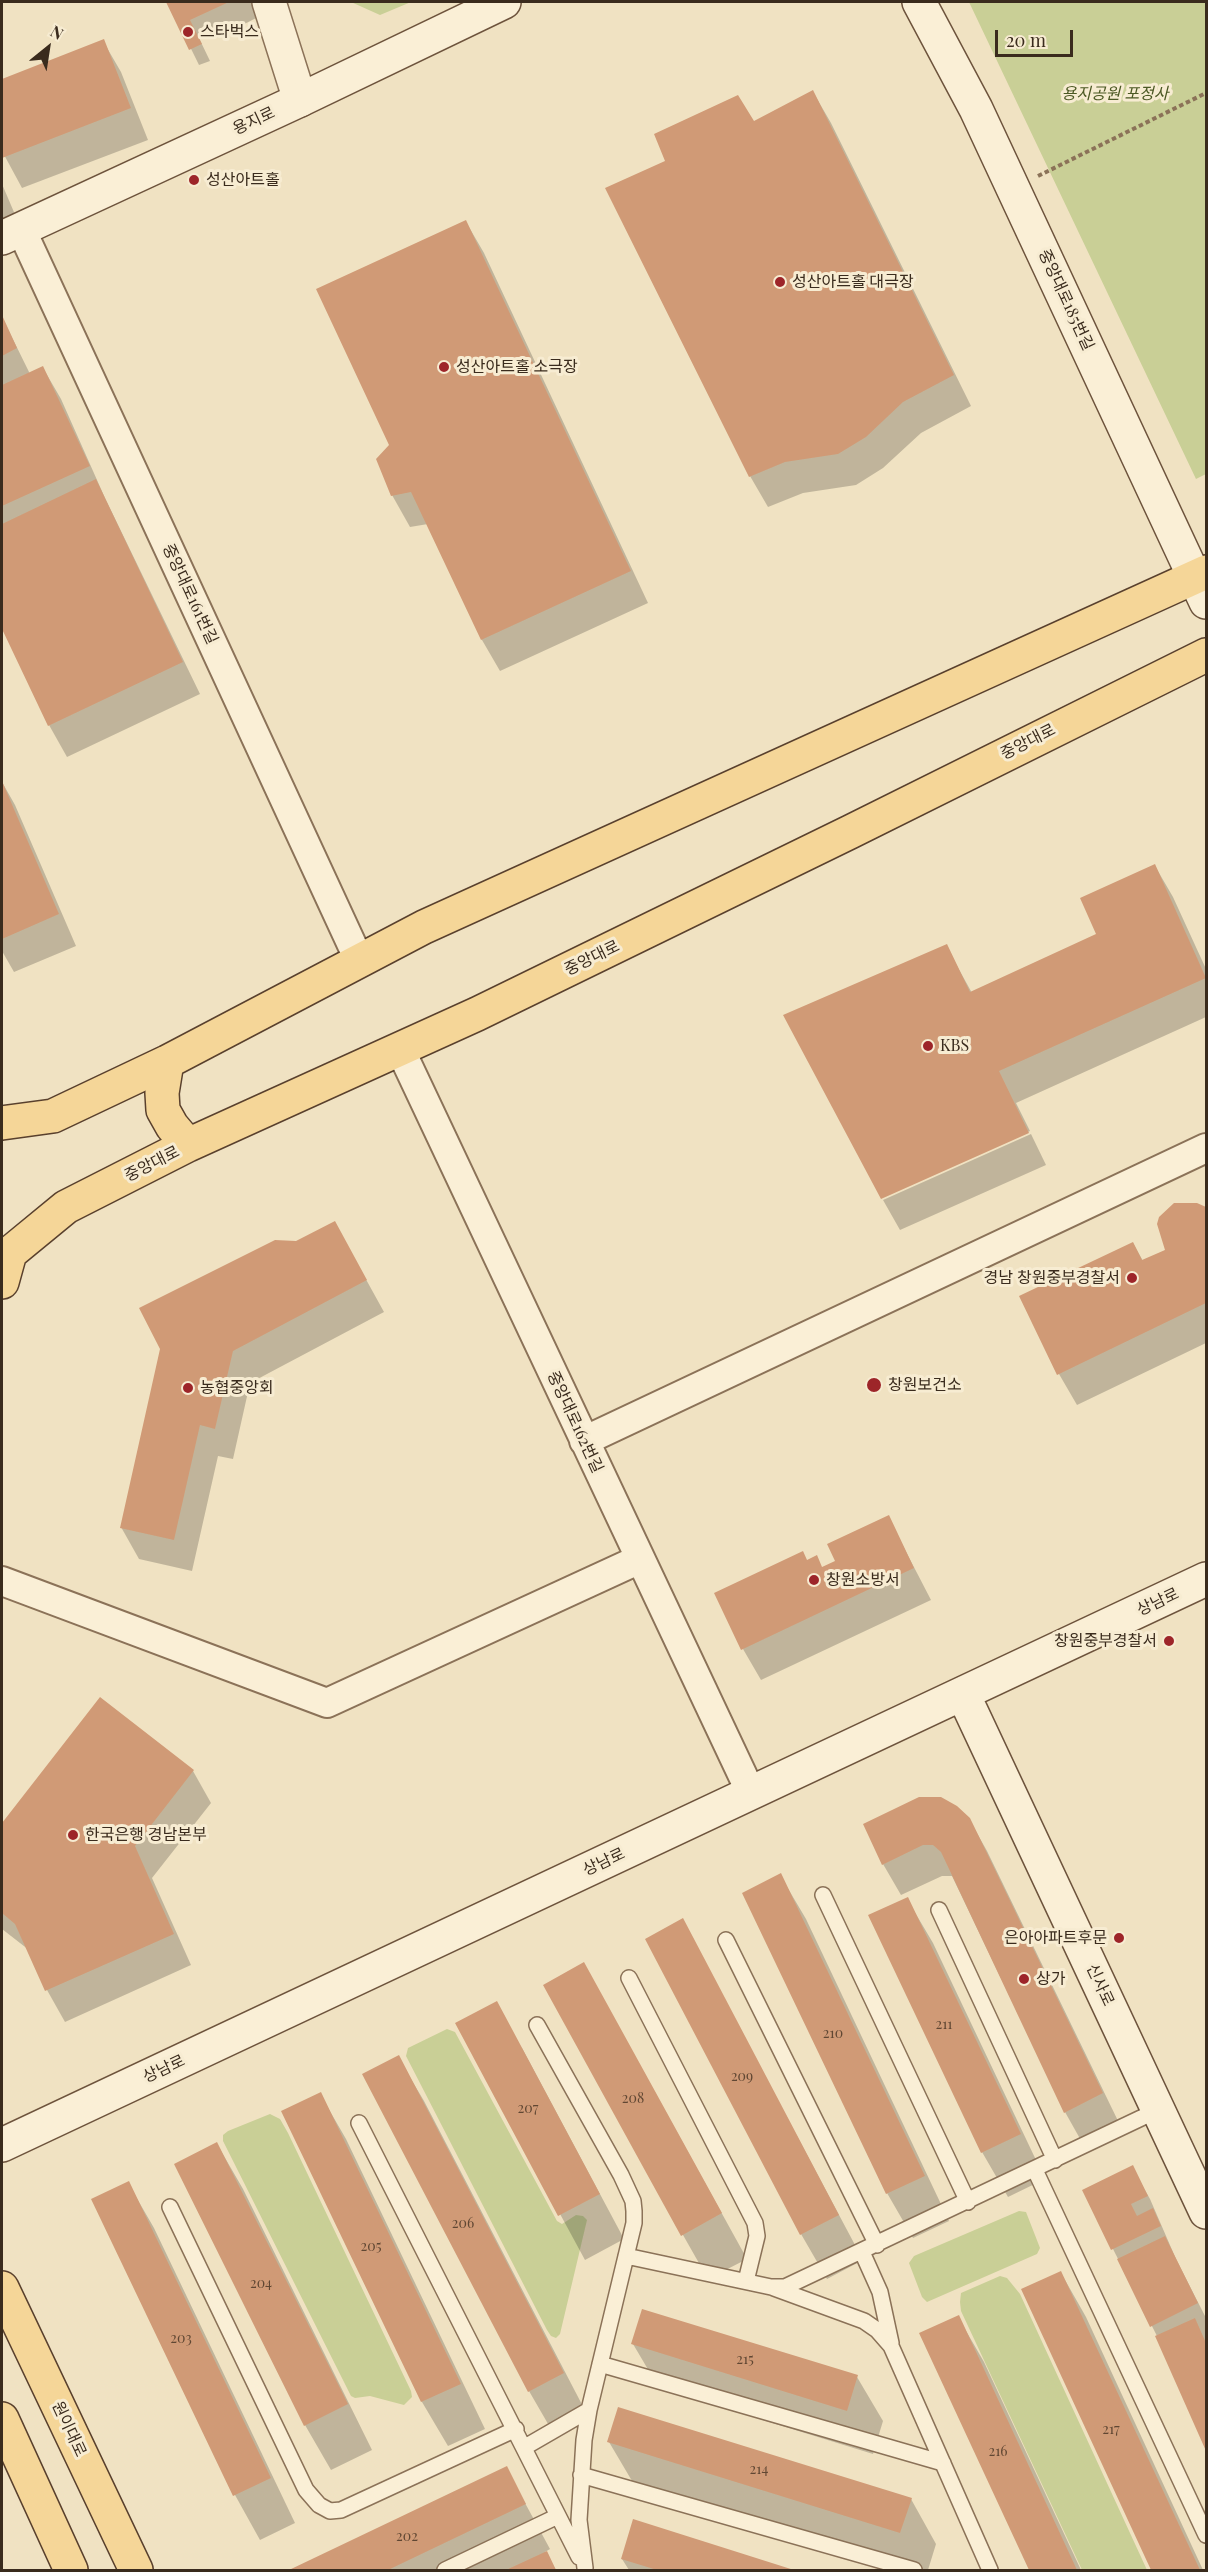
<!DOCTYPE html>
<meta charset="utf-8">
<style>
body{margin:0}
#map{position:relative;width:1208px;height:2572px;overflow:hidden;background:#f0e2c2;font-family:"Playfair Display",serif}
canvas{display:block}
.frame{position:absolute;inset:0;border:3px solid #3a2b1d;pointer-events:none}
.north{position:absolute;left:18px;top:18px;width:60px;height:60px;-webkit-text-stroke:4px #f7ecd2;paint-order:stroke;rotate:30deg;font-size:16px;font-weight:700;line-height:24px;text-align:center;color:#3a2b1d}
.north::after{content:'';display:block;margin:auto;width:21px;height:27px;background:#3a2b1d;clip-path:polygon(50% 0,100% 100%,50% 72%,0 100%)}
.scale{position:absolute;left:995px;top:30px;width:78px;height:27px;box-sizing:border-box;border:3px solid #3a2b1d;border-top:0;padding-left:8px;font-size:18px;line-height:21px;white-space:nowrap;color:#3a2b1d;-webkit-text-stroke:4px #f7ecd2;paint-order:stroke}
</style>
<div id="map">
<canvas width="1208" height="2572"></canvas>
<div class="frame"></div>
<div class="north">N</div>
<div class="scale">20 m</div>
</div>
<script>
const c = document.querySelector('canvas').getContext('2d');
c.lineJoin = 'round';
function fillPath(path, color) {
  c.fillStyle = color;
  c.fill(path, 'evenodd');
}
function poly(rows) {
  const path = new Path2D();
  for (const r of rows) {
    path.moveTo(r[0], r[1]);
    for (let i = 2; i < r.length; i += 2) path.lineTo(r[i], r[i + 1]);
  }
  return path;
}
function strokePath(path, color, width, dash) {
  c.strokeStyle = color;
  c.lineWidth = width;
  c.lineCap = dash ? 'butt' : 'round';
  c.setLineDash(dash || []);
  c.stroke(path);
}
function write(font, color, halo, rows, align = 'center') {
  c.font = font + ' "Playfair Display","Noto Sans KR",serif';
  c.lineWidth = 6;
  c.setLineDash([]);
  c.textBaseline = 'middle';
  c.strokeStyle = halo;
  c.fillStyle = color;
  for (const [text, x, y, turn = 0] of rows) {
    c.save();
    c.translate(x, y);
    c.rotate((+turn || 0) * Math.PI / 180);
    c.textAlign = isNaN(turn) ? turn : align;
    if (halo) c.strokeText(text, 0, 0);
    c.fillText(text, 0, 0);
    c.restore();
  }
}
const green = poly([
 [351,2,411,2,380,15],
 [969,2,1206,2,1206,474,1196,479],
 [447,2029,455,2032,557,2221,562,2224,576,2215,583,2216,587,2220,560,2334,556,2338,551,2336,547,2330,406,2056,408,2048],
 [270,2114,280,2119,288,2133,411,2391,412,2397,404,2405,370,2396,355,2398,351,2396,223,2141,223,2135,228,2131],
 [1019,2211,1026,2212,1040,2248,1037,2254,927,2302,922,2297,909,2263,914,2256],
 [1000,2276,1007,2278,1020,2294,1147,2570,1082,2570,961,2311,960,2302,961,2293]
]);
const shadow = poly([
 [168,2,255,2,262,15,217,38,212,29,198,36,210,61,199,65],
 [103,41,121,72,148,140,22,188,2,151,2,80],
 [813,92,831,123,971,406,921,433,883,468,856,485,803,493,768,507,750,476,666,162,753,123],
 [2,184,25,238,2,248],
 [466,222,484,253,648,603,500,671,482,640,428,524,410,527,392,495,391,445],
 [2,317,30,374,43,368,61,399,105,498,200,694,67,757,49,725,2,626],
 [2,782,15,805,76,946,14,972,2,951],
 [1155,866,1173,897,1206,969,1206,1017,1016,1103,1030,1131,881,1197,946,946,972,993,1098,935],
 [1031,1134,1046,1165,900,1230,883,1200],
 [1197,1204,1206,1209,1206,1343,1077,1405,1059,1374,1022,1297,1133,1243,1143,1261,1166,1250],
 [352,1254,384,1312,250,1383,233,1459,218,1456,192,1571,139,1559,121,1527,161,1349],
 [888,1517,931,1600,761,1680,743,1649,807,1561,822,1569,837,1562],
 [100,1699,193,1771,211,1803,152,1878,191,1965,65,2022,47,1990,29,1950,2,1929,2,1826],
 [969,1819,987,1851,1120,2125,1083,2144,1065,2112,952,1876,942,1876,901,1895,883,1864],
 [780,1875,806,1919,949,2221,913,2238,887,2193],
 [907,1899,933,1943,1045,2179,1008,2197,982,2152,870,1916],
 [682,1920,863,2260,827,2279,801,2234],
 [609,2009,747,2259,708,2279,683,2235],
 [457,2024,522,2048,624,2239,585,2260],
 [398,2057,424,2101,589,2418,555,2436,529,2391],
 [320,2094,346,2139,485,2429,448,2446,422,2402,283,2112],
 [217,2144,243,2189,372,2450,331,2470,305,2425,176,2165],
 [1132,2167,1150,2199,1176,2259,1206,2318,1206,2447,1157,2336,1113,2249],
 [128,2183,154,2228,295,2523,260,2540,235,2495,93,2200],
 [1061,2273,1086,2317,1203,2570,1153,2570,1023,2290],
 [958,2317,984,2362,1081,2570,1030,2570,921,2334],
 [633,2344,857,2377,883,2421,873,2454,659,2388],
 [609,2442,911,2499,936,2544,928,2570,905,2570,635,2486],
 [506,2468,550,2549,545,2552,556,2570,293,2570],
 [634,2521,791,2570,629,2570,622,2559]
]);
const building = poly([
 [166,2,229,2,190,20,202,44,189,50],
 [104,39,131,108,2,158,2,79],
 [813,90,954,375,903,402,866,437,838,454,785,462,749,477,605,188,665,161,654,134,738,95,754,121],
 [466,220,631,571,481,640,411,492,391,496,376,459,389,445,316,289],
 [2,315,17,348,2,356],
 [43,366,90,466,2,506,2,385],
 [96,479,183,662,48,726,2,629,2,524],
 [2,781,59,914,2,939],
 [1155,864,1206,978,999,1071,1029,1133,881,1199,783,1015,947,944,970,992,1096,934,1080,898],
 [1174,1203,1197,1203,1206,1207,1206,1303,1057,1375,1019,1296,1133,1242,1142,1260,1165,1250,1157,1224,1159,1217],
 [335,1221,367,1280,233,1351,215,1429,200,1425,174,1540,120,1528,160,1349,139,1308,275,1240,296,1241],
 [889,1515,914,1568,741,1650,714,1593,803,1551,807,1560,817,1555,822,1567,835,1561,827,1544],
 [100,1697,194,1770,135,1846,174,1934,45,1991,15,1924,2,1913,2,1823],
 [919,1797,941,1797,957,1806,970,1818,1103,2093,1064,2113,941,1852,933,1845,923,1845,882,1865,863,1824],
 [781,1873,925,2176,886,2194,742,1893],
 [908,1897,1021,2134,981,2153,868,1915],
 [683,1918,839,2215,800,2235,645,1939],
 [584,1962,722,2213,681,2236,543,1985],
 [497,2001,600,2194,558,2216,455,2023],
 [399,2055,564,2373,528,2392,362,2074],
 [321,2092,461,2384,421,2402,281,2111],
 [217,2142,348,2404,304,2426,174,2164],
 [1133,2165,1148,2196,1131,2204,1137,2216,1153,2208,1161,2226,1111,2250,1082,2190],
 [129,2181,271,2478,233,2496,91,2199],
 [1165,2236,1198,2303,1150,2327,1117,2259],
 [1061,2271,1200,2570,1151,2570,1021,2289],
 [642,2309,858,2375,847,2411,631,2344],
 [959,2315,1077,2570,1029,2570,919,2333],
 [1195,2318,1206,2343,1206,2451,1155,2336],
 [618,2407,912,2498,900,2533,607,2442],
 [507,2466,526,2504,388,2570,289,2570],
 [633,2519,794,2570,657,2570,621,2559],
 [547,2551,556,2570,506,2570]
]);
const path = poly([
 [1038,176,1206,93]
]);
const service = poly([
 [823,1895,968,2202],
 [939,1910,1055,2160],
 [726,1940,877,2245],
 [629,1978,755,2223,757,2236,746,2281],
 [537,2025,621,2175,633,2201,634,2211,634,2223,589,2410,584,2440,579,2520,585,2568],
 [359,2123,579,2557],
 [1035,2170,1206,2535],
 [170,2207,306,2490,319,2505,330,2511,341,2510,516,2429],
 [862,2252,880,2292,891,2343],
 [626,2256,771,2287,785,2287,1158,2110],
 [774,2288,864,2321,877,2330,891,2346,990,2570],
 [600,2364,943,2463],
 [525,2447,589,2410],
 [581,2475,914,2570],
 [445,2570,558,2516]
]);
const minor = poly([
 [21,229,359,960],
 [400,1049,751,1793],
 [584,1441,1206,1148],
 [2,1581,327,1703,640,1559]
]);
const tertiary = poly([
 [269,2,300,100]
]);
const secondary = poly([
 [919,2,976,109,1206,602],
 [2,238,300,100,504,2],
 [963,1694,1206,2212],
 [2,2145,1206,1579]
]);
const primary = poly([
 [167,1062,162,1093,163,1110,172,1126,188,1145],
 [2,1123,53,1116,167,1062,424,927,1206,572],
 [2,1282,10,1253,66,1207,188,1145,477,1014,850,832,1206,655],
 [2,2288,136,2570],
 [2,2419,71,2570]
]);
const markers = [
 [188,32,6,"#9d2529"],
 [194,180,6,"#9d2529"],
 [780,282,6,"#9d2529"],
 [444,367,6,"#9d2529"],
 [928,1046,6,"#9d2529"],
 [1132,1278,6,"#9d2529"],
 [874,1385,8,"#9d2529"],
 [188,1388,6,"#9d2529"],
 [814,1580,6,"#9d2529"],
 [1169,1641,6,"#9d2529"],
 [73,1835,6,"#9d2529"],
 [1119,1938,6,"#9d2529"],
 [1024,1979,6,"#9d2529"]
];
const numberNames = [
 ["211",944,2025],
 ["210",833,2034],
 ["209",742,2077],
 ["208",633,2099],
 ["207",528,2109],
 ["206",463,2224],
 ["205",371,2247],
 ["204",261,2284],
 ["203",181,2339],
 ["215",745,2360],
 ["217",1111,2430],
 ["216",998,2452],
 ["214",759,2470],
 ["202",407,2537]
];
const poiNames = [
 ["스타벅스",200,32],
 ["성산아트홀",206,180],
 ["성산아트홀 대극장",792,282],
 ["성산아트홀 소극장",456,367],
 ["KBS",940,1046],
 ["경남 창원중부경찰서",1120,1278,"right"],
 ["창원보건소",888,1385],
 ["농협중앙회",200,1388],
 ["창원소방서",826,1580],
 ["창원중부경찰서",1157,1641,"right"],
 ["한국은행 경남본부",85,1835],
 ["은아아파트후문",1107,1938,"right"],
 ["상가",1036,1979]
];
const parkNames = [
 ["용지공원 포정사",1115,94]
];
const streetNames = [
 ["용지로",254,121,-25],
 ["중앙대로185번길",1066,300,65],
 ["중앙대로161번길",190,594,65],
 ["중앙대로",1028,742,-27],
 ["중앙대로",592,958,-26],
 ["중앙대로",152,1164,-27],
 ["중앙대로162번길",575,1422,65],
 ["상남로",1158,1602,-25],
 ["상남로",604,1862,-25],
 ["신사로",1100,1985,65],
 ["상남로",164,2069,-25],
 ["원이대로",69,2429,65]
];
fillPath(green, '#c9cf96');
fillPath(shadow, '#0003');
fillPath(building, '#d09a76');
strokePath(service, '#8b7258', 18);
strokePath(minor, '#8b7258', 32);
strokePath(tertiary, '#8b7258', 36);
strokePath(secondary, '#6d533c', 36);
strokePath(primary, '#59402d', 36);
strokePath(path, '#8b7258', 4, [4.5, 3]);
strokePath(service, '#faefd6', 15);
strokePath(minor, '#faefd6', 28);
strokePath(tertiary, '#faefd6', 33);
strokePath(secondary, '#faefd6', 33);
strokePath(primary, '#f5d698', 33);
for (const [x, y, r, color] of markers) {
  const dot = new Path2D();
  dot.arc(x, y, r, 0, 2 * Math.PI);
  c.fillStyle = color;
  c.fill(dot);
  strokePath(dot, '#f7ecd2', 2);
}
write('14px', '#604733', null, numberNames);
write('16px', '#3a2b1d', '#f7ecd2', poiNames, 'left');
write('italic 16px', '#4b5823', '#f7ecd2', parkNames);
write('16px', '#3a2b1d', '#f7ecd2', streetNames);
</script>
